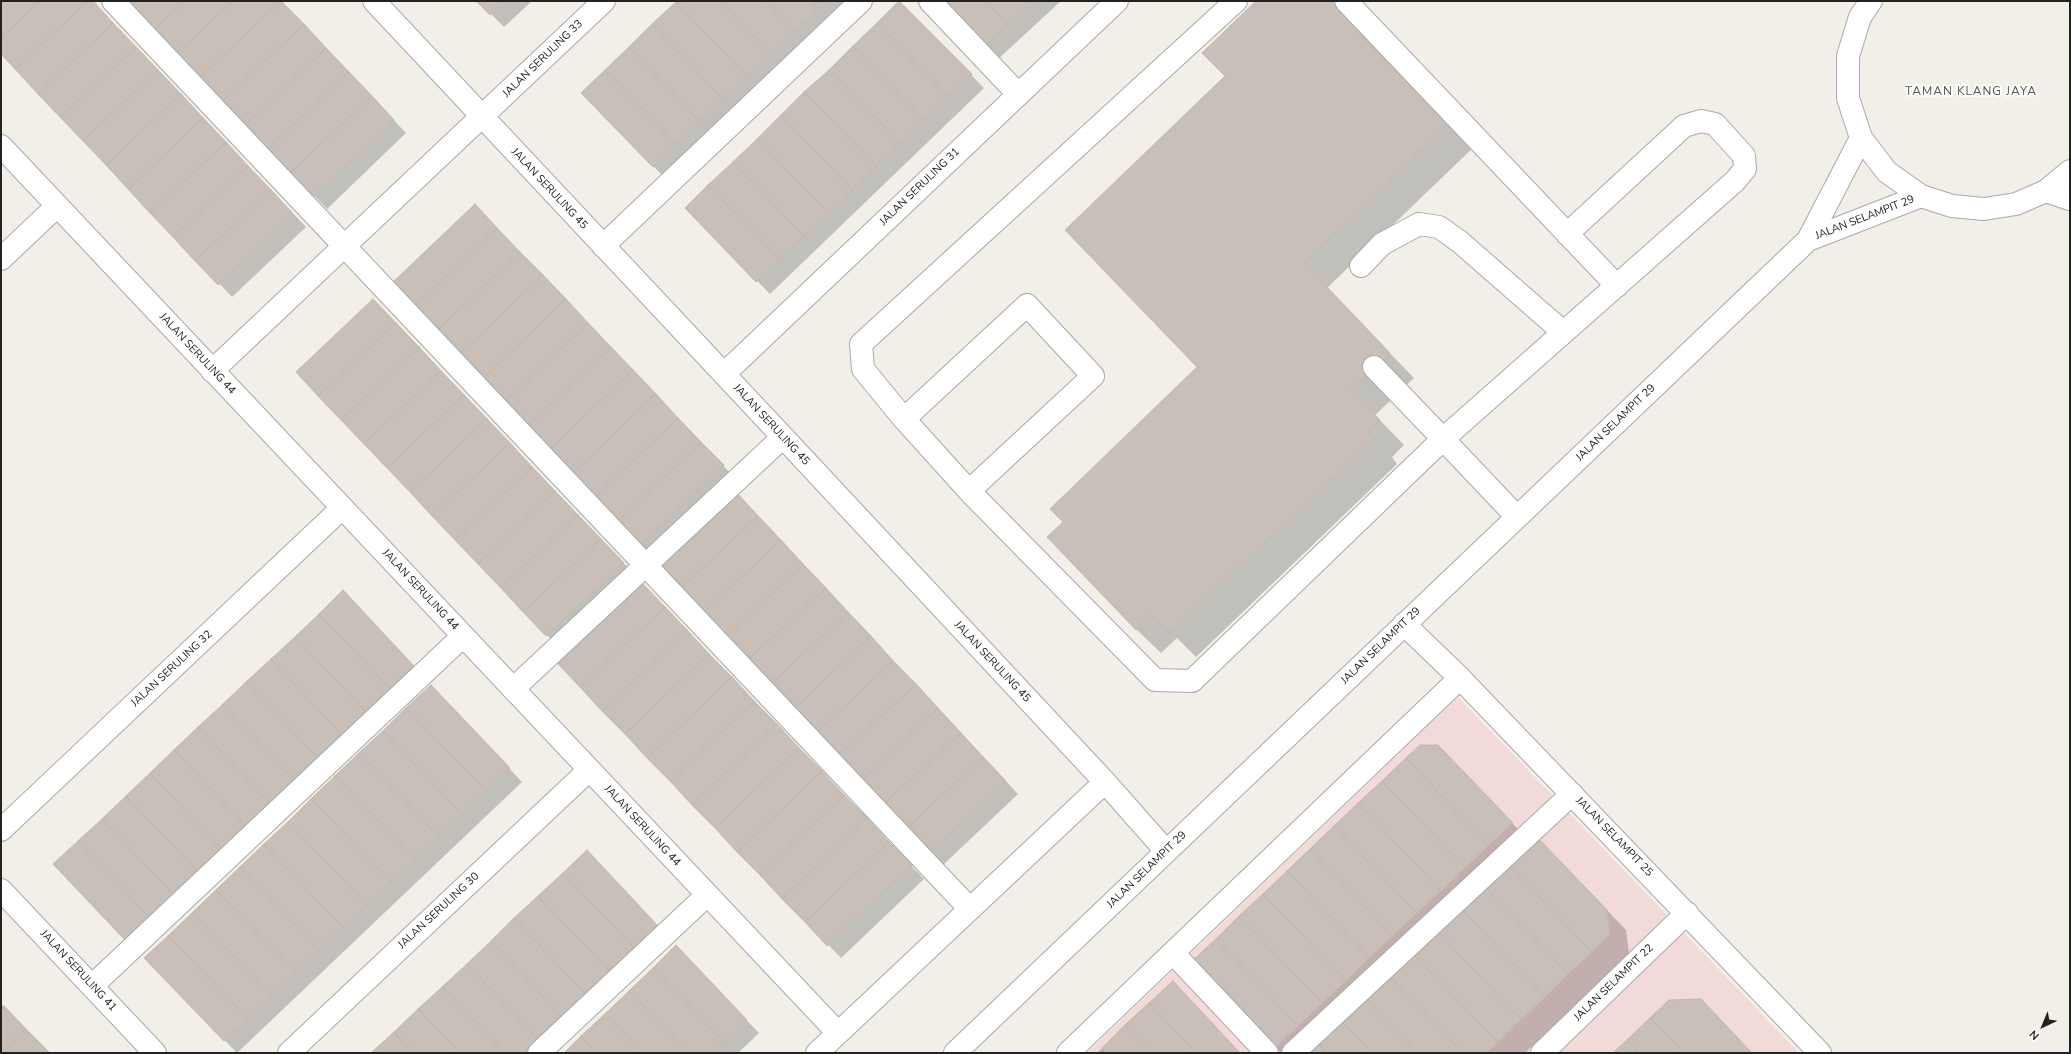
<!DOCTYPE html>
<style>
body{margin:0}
#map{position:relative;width:2071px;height:1054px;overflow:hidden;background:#f2efe9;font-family:"Nunito Sans",sans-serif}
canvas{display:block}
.frame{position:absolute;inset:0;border:2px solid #222;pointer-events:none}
.north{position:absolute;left:2023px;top:1006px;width:40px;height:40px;-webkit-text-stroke:3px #fff;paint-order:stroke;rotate:224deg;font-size:11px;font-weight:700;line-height:16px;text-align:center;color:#222}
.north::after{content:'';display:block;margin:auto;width:14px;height:18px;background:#222;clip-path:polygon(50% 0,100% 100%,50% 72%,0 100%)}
</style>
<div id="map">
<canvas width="2071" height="1054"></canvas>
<div class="frame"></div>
<div class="north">N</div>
</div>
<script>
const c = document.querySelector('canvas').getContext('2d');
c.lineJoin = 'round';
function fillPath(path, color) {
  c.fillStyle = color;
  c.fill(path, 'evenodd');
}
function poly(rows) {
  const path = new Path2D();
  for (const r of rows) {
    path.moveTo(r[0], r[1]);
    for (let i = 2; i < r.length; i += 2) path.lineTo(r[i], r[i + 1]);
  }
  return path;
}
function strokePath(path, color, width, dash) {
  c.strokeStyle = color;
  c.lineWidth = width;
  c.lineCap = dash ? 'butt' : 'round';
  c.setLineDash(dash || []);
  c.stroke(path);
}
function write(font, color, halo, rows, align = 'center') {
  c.font = font + ' "Nunito Sans",sans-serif';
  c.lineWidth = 3.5;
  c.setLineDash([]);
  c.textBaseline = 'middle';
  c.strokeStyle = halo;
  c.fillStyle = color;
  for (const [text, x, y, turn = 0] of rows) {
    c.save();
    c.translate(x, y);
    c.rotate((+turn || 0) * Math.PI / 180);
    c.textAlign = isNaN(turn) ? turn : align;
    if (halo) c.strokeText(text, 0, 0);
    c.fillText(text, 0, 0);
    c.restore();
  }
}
const commercial = poly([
 [1458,697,1799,1053,1087,1053]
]);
const shadow = poly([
 [1,1,92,1,306,227,232,297,1,53],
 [129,1,281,1,406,133,327,209],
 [478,1,532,1,504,27],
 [679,1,853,1,666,179,653,166],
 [941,1,1061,1,997,60],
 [1257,1,1391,33,1439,82,1428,93,1477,144,1327,288,1414,378,1375,415,1404,445,1392,457,1397,464,1196,657,1177,638,1161,653,1136,629,1064,522,1199,367,1226,76],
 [900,2,984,88,770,294,686,208],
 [488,219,736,479,654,557,641,544],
 [386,313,636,576,560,648,547,635],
 [749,506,1018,794,943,865,930,852],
 [655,598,924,879,841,958,559,664],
 [356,605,427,680,138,952,55,864],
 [444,699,522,782,237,1053,146,958],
 [1457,765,1531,843,1555,856,1626,930,1629,953,1525,1053,1281,1053,1193,961],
 [689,960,759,1033,738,1053,565,1053],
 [1173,983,1240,1053,1097,1053],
 [1,1004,48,1053,1,1053]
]);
const building = poly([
 [1,1,40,1,1,38,1,1],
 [40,1,88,1,15,69,1,54,1,38,40,1],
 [88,1,93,1,113,23,38,94,15,69,88,1],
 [137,1,185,1,154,30,132,5,137,1],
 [185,1,233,1,177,53,154,30,185,1],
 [233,1,281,1,200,77,177,53,233,1],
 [281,1,304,24,222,101,200,77,281,1],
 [476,1,505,1,490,15,476,1],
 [677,1,720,1,771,54,747,77,676,2,677,1],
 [720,1,766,1,794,31,771,54,720,1],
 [766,1,811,1,818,9,794,31,766,1],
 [811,1,826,1,818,9,811,1],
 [899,1,972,74,948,97,877,23,899,1],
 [939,1,985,1,1008,25,983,48,939,1],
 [985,1,1031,1,1032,2,1008,25,985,1],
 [1256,1,1339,1,1366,7,1415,57,1404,68,1453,119,1304,263,1390,353,1351,390,1380,420,1368,432,1374,439,1170,633,1151,614,1136,630,1047,537,1063,522,1050,509,1197,367,1065,230,1225,76,1202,53,1256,1],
 [676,2,747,77,723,99,652,24,676,2],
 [113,23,136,47,60,117,38,94,113,23],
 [877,23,948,97,924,121,853,46,877,23],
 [304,24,326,48,245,125,222,101,304,24],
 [652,24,723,99,700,122,629,47,652,24],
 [853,46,924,121,900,143,829,70,853,46],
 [136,47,158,70,83,141,60,117,136,47],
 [629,47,700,122,676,144,605,70,629,47],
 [326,48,349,72,268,149,245,125,326,48],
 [158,70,181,94,106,165,83,141,158,70],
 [605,70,676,144,653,167,581,93,605,70],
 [829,70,900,143,876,166,804,92,829,70],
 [349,72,372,96,290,173,268,149,349,72],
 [804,92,876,166,852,190,781,115,804,92],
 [181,94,203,118,128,189,106,165,181,94],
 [372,96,394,120,313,197,290,173,372,96],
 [781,115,852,190,828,213,757,139,781,115],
 [203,118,226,142,150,213,128,189,203,118],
 [757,139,828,213,804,236,733,162,757,139],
 [226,142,248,166,173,237,150,213,226,142],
 [733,162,804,236,780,259,708,185,733,162],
 [248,166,271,190,195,261,173,237,248,166],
 [708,185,780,259,756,282,685,208,708,185],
 [271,190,293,214,218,285,195,261,271,190],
 [475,204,497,228,414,307,391,284,475,204],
 [497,228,520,252,437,331,414,307,497,228],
 [520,252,543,275,459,355,437,331,520,252],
 [543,275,566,299,482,379,459,355,543,275],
 [373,299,396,323,318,396,296,372,373,299],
 [566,299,588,323,504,402,482,379,566,299],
 [396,323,419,347,341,420,318,396,396,323],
 [588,323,611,347,527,426,504,402,588,323],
 [419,347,441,371,364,444,341,420,419,347],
 [611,347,633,370,549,450,527,426,611,347],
 [633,370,656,394,572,474,549,450,633,370],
 [441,371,464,395,387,468,364,444,441,371],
 [656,394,678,418,595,497,572,474,656,394],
 [464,395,487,419,410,492,387,468,464,395],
 [678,418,701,442,618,521,595,497,678,418],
 [487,419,510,443,432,516,410,492,487,419],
 [701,442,724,465,640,545,618,521,701,442],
 [510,443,532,467,455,540,432,516,510,443],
 [532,467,555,491,478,564,455,540,532,467],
 [555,491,578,515,501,588,478,564,555,491],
 [736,492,758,516,682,587,659,563,736,492],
 [578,515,601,539,523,612,501,588,578,515],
 [758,516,781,540,704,612,682,587,758,516],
 [601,539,624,563,546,636,523,612,601,539],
 [781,540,803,564,727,636,704,612,781,540],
 [803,564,826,588,749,659,727,636,803,564],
 [642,583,665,607,580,687,558,664,642,583],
 [826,588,848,612,772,683,749,659,826,588],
 [343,590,414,666,390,689,319,614,343,590],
 [665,607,687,630,602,711,580,687,665,607],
 [848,612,871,636,795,708,772,683,848,612],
 [319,614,390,689,366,712,295,637,319,614],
 [687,630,709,654,625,734,602,711,687,630],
 [871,636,893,661,817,732,795,708,871,636],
 [295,637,366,712,342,735,271,659,295,637],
 [709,654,732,677,647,758,625,734,709,654],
 [271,659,342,735,318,758,246,682,271,659],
 [893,661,916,684,839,755,817,732,893,661],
 [732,677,754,701,670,781,647,758,732,677],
 [246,682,318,758,294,780,222,705,246,682],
 [916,684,938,708,862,780,839,755,916,684],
 [431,685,510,768,486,791,406,708,431,685],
 [754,701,777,724,692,805,670,781,754,701],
 [222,705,294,780,269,803,198,727,222,705],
 [406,708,486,791,462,814,383,731,406,708],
 [938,708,961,733,884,804,862,780,938,708],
 [777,724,799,748,715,828,692,805,777,724],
 [198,727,269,803,245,826,174,750,198,727],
 [383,731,462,814,439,837,359,753,383,731],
 [961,733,983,757,907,828,884,804,961,733],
 [1420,745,1438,745,1513,823,1488,846,1406,758,1420,745],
 [799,748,822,771,737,852,715,828,799,748],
 [174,750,245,826,221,849,150,773,174,750],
 [359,753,439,837,415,859,335,776,359,753],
 [983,757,1006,781,930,852,907,828,983,757],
 [1406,758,1488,846,1465,868,1382,781,1406,758],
 [822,771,844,795,760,875,737,852,822,771],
 [150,773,221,849,197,871,126,796,150,773],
 [335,776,415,859,391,882,311,799,335,776],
 [1382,781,1465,868,1441,891,1358,803,1382,781],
 [844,795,867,818,782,899,760,875,844,795],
 [126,796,197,871,173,894,102,819,126,796],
 [311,799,391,882,367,905,288,822,311,799],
 [1358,803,1441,891,1417,913,1334,826,1358,803],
 [867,818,889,842,805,922,782,899,867,818],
 [102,819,173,894,149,917,78,841,102,819],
 [288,822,367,905,343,928,264,844,288,822],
 [1334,826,1417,913,1393,936,1310,849,1334,826],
 [1536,836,1607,910,1610,934,1592,952,1508,864,1536,836],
 [78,841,149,917,125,940,53,864,78,841],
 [889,842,912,865,827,946,805,922,889,842],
 [264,844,343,928,319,950,240,867,264,844],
 [1310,849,1393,936,1369,958,1287,871,1310,849],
 [587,850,659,927,635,949,563,873,587,850],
 [1508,864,1592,952,1568,974,1484,886,1508,864],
 [240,867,319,950,296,973,216,890,240,867],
 [1287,871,1369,958,1346,981,1263,894,1287,871],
 [563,873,635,949,610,972,538,896,563,873],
 [1484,886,1568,974,1545,997,1461,909,1484,886],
 [216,890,296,973,272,996,192,913,216,890],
 [1263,894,1346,981,1322,1003,1239,916,1263,894],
 [538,896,610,972,586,995,514,918,538,896],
 [1461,909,1545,997,1521,1020,1437,931,1461,909],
 [192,913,272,996,248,1019,168,936,192,913],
 [1239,916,1322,1003,1298,1026,1216,939,1239,916],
 [514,918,586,995,562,1017,491,941,514,918],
 [1437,931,1521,1020,1498,1042,1413,954,1437,931],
 [168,936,248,1019,224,1041,144,958,168,936],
 [1216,939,1298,1026,1275,1048,1192,961,1216,939],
 [491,941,562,1017,538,1040,467,964,491,941],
 [676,945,747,1020,724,1042,653,968,676,945],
 [1413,954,1498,1042,1486,1053,1463,1053,1390,977,1413,954],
 [467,964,538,1040,525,1053,505,1053,442,987,467,964],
 [653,968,724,1042,712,1053,689,1053,629,991,653,968],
 [1390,977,1463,1053,1417,1053,1366,999,1390,977],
 [1173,981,1240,1053,1196,1053,1149,1003,1173,981],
 [442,987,505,1053,460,1053,418,1009,442,987],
 [629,991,689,1053,643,1053,605,1014,629,991],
 [1366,999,1417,1053,1372,1053,1342,1022,1366,999],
 [1701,999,1752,1053,1684,1053,1650,1018,1669,1000,1701,999],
 [1149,1003,1196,1053,1151,1053,1125,1025,1149,1003],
 [4,1006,26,1029,1,1053,1,1009,4,1006],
 [418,1009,460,1053,414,1053,394,1032,418,1009],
 [605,1014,643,1053,597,1053,581,1036,605,1014],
 [1650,1018,1684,1053,1639,1053,1627,1040,1650,1018],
 [1342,1022,1372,1053,1327,1053,1319,1044,1342,1022],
 [1125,1025,1151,1053,1107,1053,1102,1048,1125,1025],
 [26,1029,49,1052,2,1053,26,1029],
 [394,1032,414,1053,371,1053,394,1032],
 [581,1036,597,1053,564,1053,581,1036],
 [1627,1040,1639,1053,1613,1053,1627,1040],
 [1319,1044,1327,1053,1310,1053,1319,1044]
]);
const minor = poly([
 [113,1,970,909],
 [374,1,783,437,1105,782,1166,851],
 [930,1,1018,94],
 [1236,1,861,344,863,369,904,419,969,491,1155,680,1192,681,1443,439,1517,517],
 [1346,1,1617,286],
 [1871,1,1860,17,1848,56,1848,98,1861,138,1887,172,1921,196,1952,206,1984,209,2016,204,2046,191,2070,171],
 [1,146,838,1033],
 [2046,191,2070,199],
 [1808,240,1921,196],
 [603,246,861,1],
 [1,259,57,206],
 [1361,266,1382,244,1419,224,1439,227,1460,242,1563,332],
 [1374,367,1443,439,1735,181,1745,169,1744,156,1715,124,1701,121,1684,126,1567,234],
 [212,371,604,1],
 [724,374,1117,1],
 [904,419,1027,305,1093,376,969,491],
 [1404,624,1460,678,1820,1053],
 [513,689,783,437],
 [1,830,342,508],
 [1,890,155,1053],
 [1173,953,1267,1053],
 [92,986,463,636],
 [289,1053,589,770],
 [539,1053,707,895],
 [817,1053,1105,782],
 [955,1053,1808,240,1861,138],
 [1068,1053,1460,678],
 [1293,1053,1572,794],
 [1542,1053,1687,913]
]);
const streetNames = [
 ["JALAN SERULING 33",543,59,-44],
 ["JALAN SERULING 31",920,187,-44],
 ["JALAN SERULING 45",549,189,47],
 ["JALAN SELAMPIT 29",1865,218,-21],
 ["JALAN SERULING 44",197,354,47],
 ["JALAN SELAMPIT 29",1616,423,-44],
 ["JALAN SERULING 45",771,425,47],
 ["JALAN SERULING 44",420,590,47],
 ["JALAN SELAMPIT 29",1381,646,-44],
 ["JALAN SERULING 45",992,662,47],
 ["JALAN SERULING 32",172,669,-43],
 ["JALAN SERULING 44",642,826,47],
 ["JALAN SELAMPIT 25",1614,837,46],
 ["JALAN SELAMPIT 29",1147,870,-44],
 ["JALAN SERULING 30",439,911,-43],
 ["JALAN SERULING 41",78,971,47],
 ["JALAN SELAMPIT 22",1614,983,-44]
];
const neighbourhoodNames = [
 ["TAMAN KLANG JAYA",1971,92]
];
fillPath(commercial, '#f2dad9');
fillPath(shadow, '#0003');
fillPath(building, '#c7bfb8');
strokePath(building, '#c4b6ab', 1);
strokePath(minor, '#a9a9a9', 24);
strokePath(minor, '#fff', 22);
write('11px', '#222', '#fff', streetNames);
c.letterSpacing = '1px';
write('12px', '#555', '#fff', neighbourhoodNames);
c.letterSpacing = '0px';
</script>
